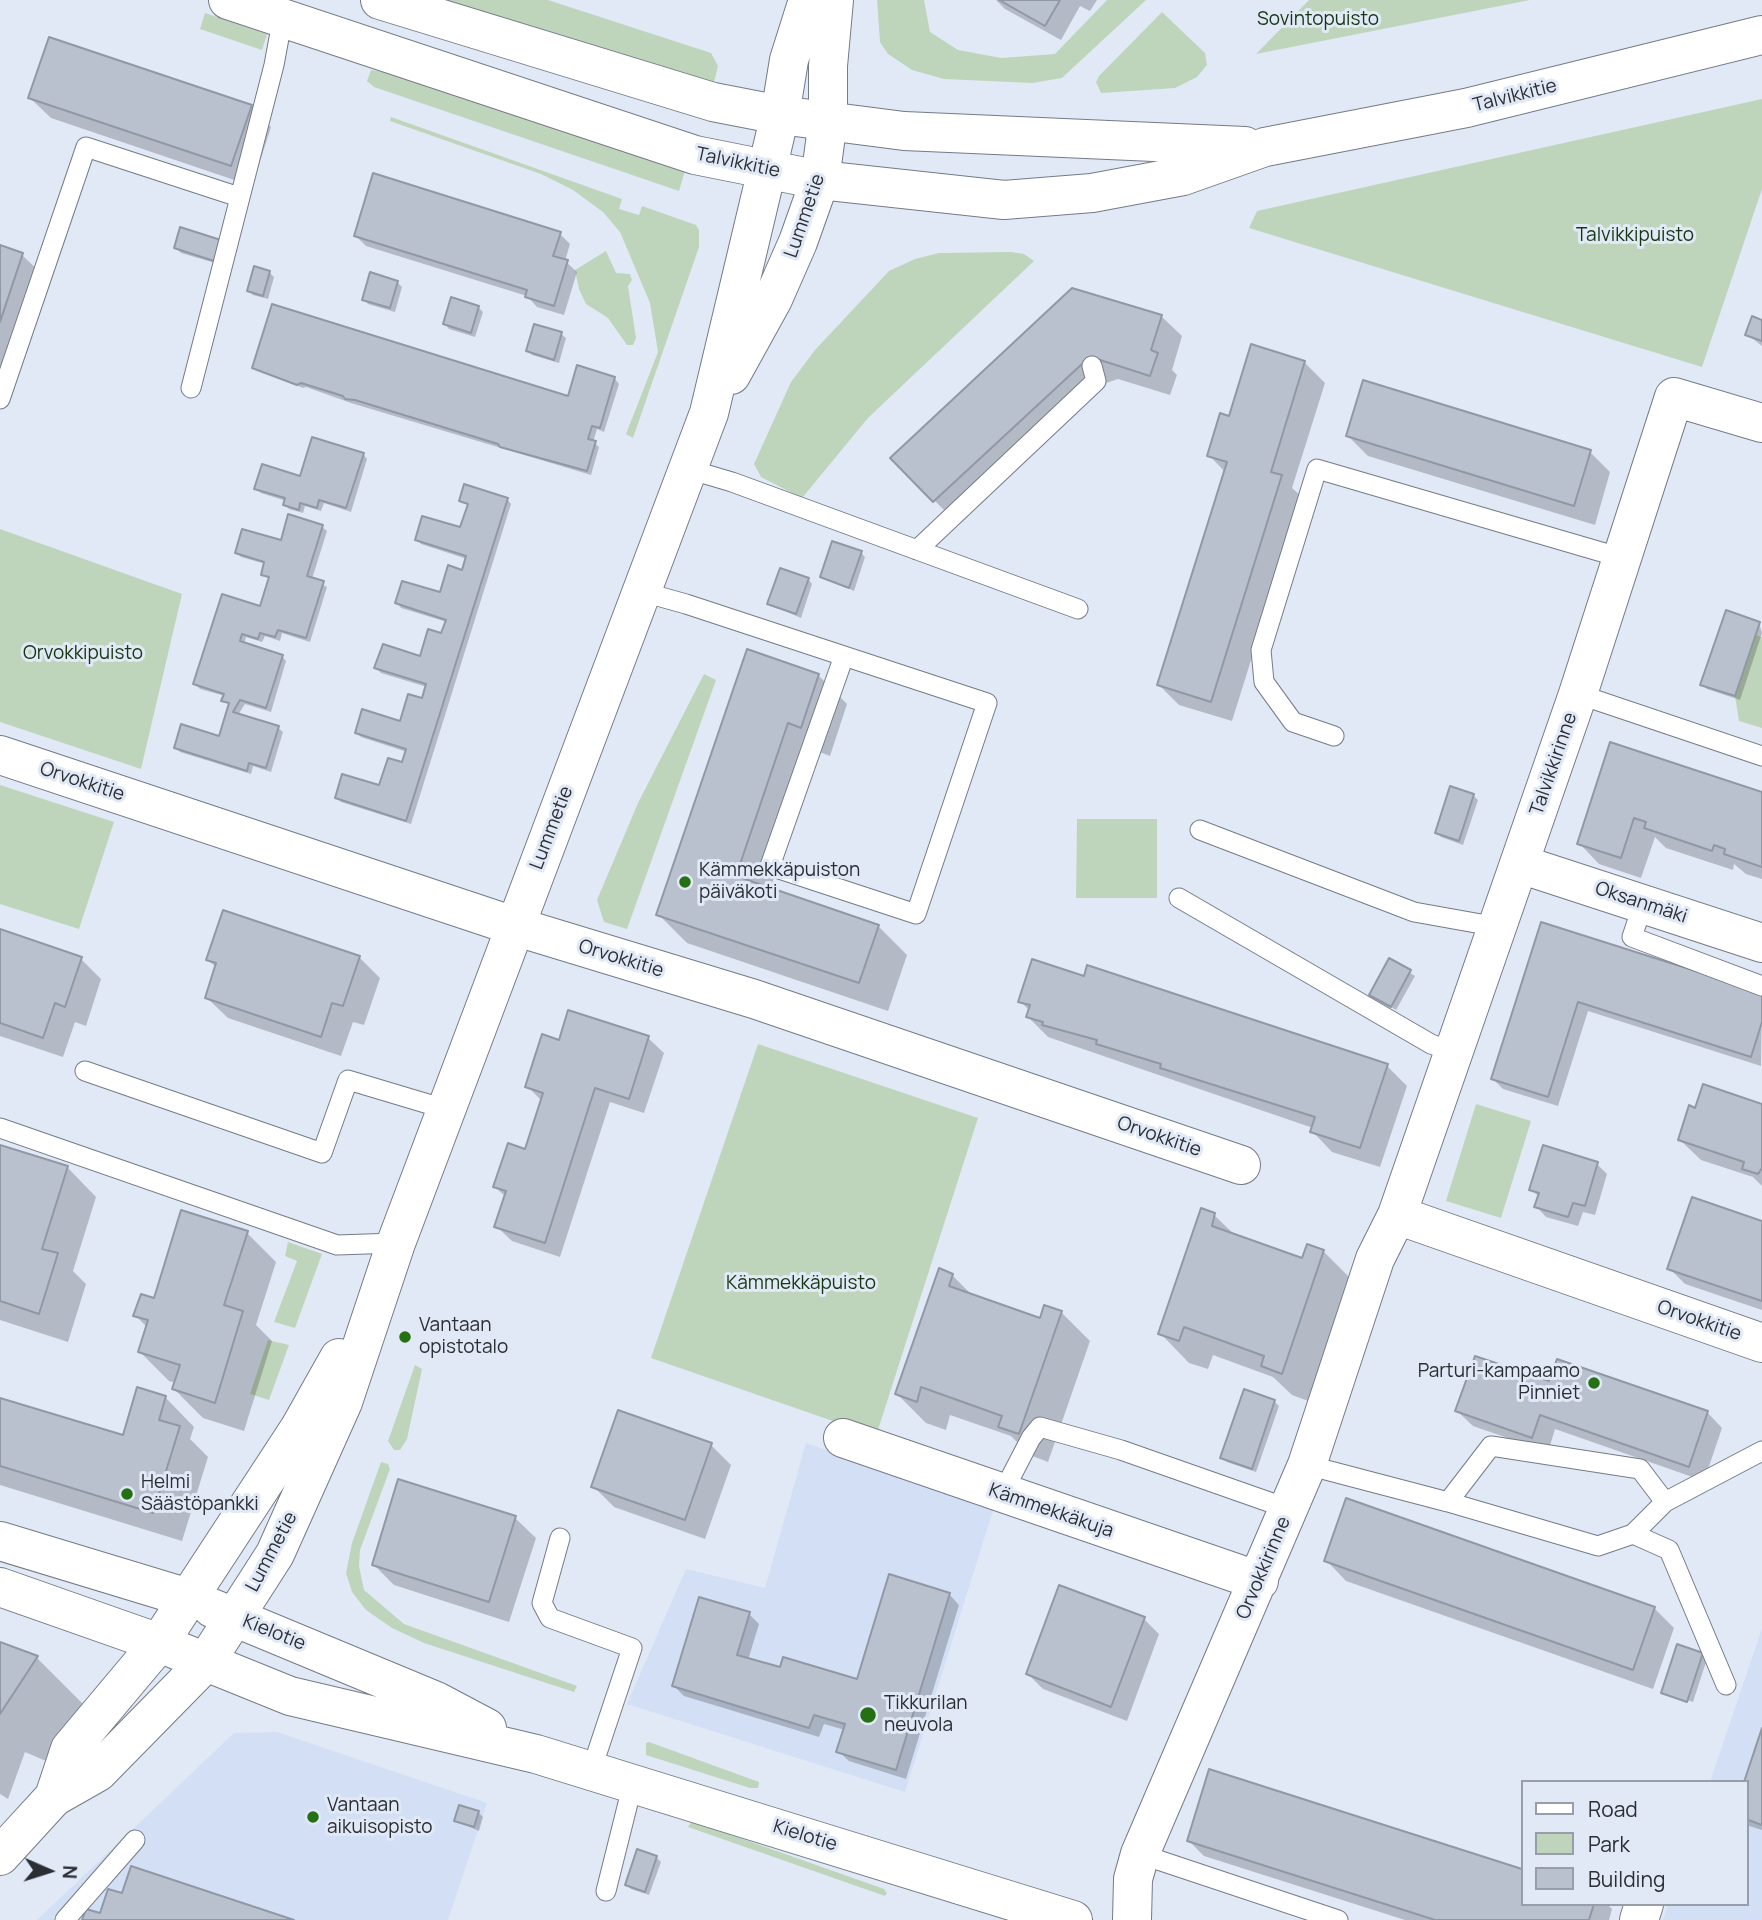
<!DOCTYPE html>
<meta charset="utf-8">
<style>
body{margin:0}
#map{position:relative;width:1762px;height:1920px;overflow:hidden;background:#e1e9f7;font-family:Manrope,sans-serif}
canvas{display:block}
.legend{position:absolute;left:1521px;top:1780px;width:228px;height:126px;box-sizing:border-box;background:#e1e9f7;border:2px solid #989ea9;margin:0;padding:9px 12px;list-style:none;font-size:21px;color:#2b2e33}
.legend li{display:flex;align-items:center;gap:14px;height:35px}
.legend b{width:35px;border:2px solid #989ea9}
.north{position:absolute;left:14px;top:1836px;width:70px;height:70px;-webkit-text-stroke:5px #e1e9f7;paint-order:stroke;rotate:93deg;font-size:19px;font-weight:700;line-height:28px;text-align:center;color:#2b2e33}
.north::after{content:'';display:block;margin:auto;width:24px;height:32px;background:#2b2e33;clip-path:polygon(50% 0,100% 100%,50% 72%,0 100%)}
</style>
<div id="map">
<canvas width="1762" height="1920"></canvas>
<ul class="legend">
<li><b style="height:9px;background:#fff"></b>Road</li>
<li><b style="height:19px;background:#bfd5bb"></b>Park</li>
<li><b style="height:19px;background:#b9c0ce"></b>Building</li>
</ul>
<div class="north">N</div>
</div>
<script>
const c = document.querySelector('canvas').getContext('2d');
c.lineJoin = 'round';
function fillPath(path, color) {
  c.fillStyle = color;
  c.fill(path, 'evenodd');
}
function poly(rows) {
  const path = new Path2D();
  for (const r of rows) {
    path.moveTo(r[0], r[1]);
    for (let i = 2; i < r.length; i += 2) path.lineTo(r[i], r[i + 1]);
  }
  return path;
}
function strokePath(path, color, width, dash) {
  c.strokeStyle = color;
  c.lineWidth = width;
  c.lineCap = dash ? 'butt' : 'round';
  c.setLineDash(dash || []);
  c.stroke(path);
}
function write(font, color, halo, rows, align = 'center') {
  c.font = font + ' Manrope,sans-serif';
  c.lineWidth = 6;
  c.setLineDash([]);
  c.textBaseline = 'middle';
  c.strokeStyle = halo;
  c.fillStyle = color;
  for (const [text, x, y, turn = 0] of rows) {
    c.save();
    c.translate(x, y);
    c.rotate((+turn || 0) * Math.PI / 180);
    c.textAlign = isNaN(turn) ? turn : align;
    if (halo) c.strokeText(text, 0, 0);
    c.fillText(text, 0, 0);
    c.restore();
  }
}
const built = poly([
 [806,1443,994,1507,905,1792,627,1704,686,1569,765,1588],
 [1762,1628,1762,1920,1663,1920,1668,1904,1746,1904,1746,1782,1710,1782],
 [277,1732,487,1803,448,1920,37,1920,234,1733]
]);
const green = poly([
 [447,0,548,0,711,53,718,66,712,90],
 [877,0,924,0,930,32,958,50,1001,58,1055,54,1107,0,1146,0,1062,78,1032,83,944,79,912,70,888,54,880,42],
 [1309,0,1530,0,1256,54],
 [1162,12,1205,53,1207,65,1197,77,1175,88,1101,93,1096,82,1099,76],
 [205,13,267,34,262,50,200,29],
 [371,70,385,72,685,171,679,191,374,87,367,81],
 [1762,99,1762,189,1702,367,1249,228,1257,211],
 [391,117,622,199,619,209,639,215,642,206,696,225,699,230,699,247,633,438,626,434,658,352,650,303,620,232,603,212,573,190,541,174,390,121],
 [606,251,616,273,630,274,632,280,628,286,636,338,633,345,627,345,608,318,586,304,579,289,575,270],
 [1011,252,1024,254,1034,261,868,418,802,498,761,477,754,464,791,382,815,350,889,271,915,259,939,253],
 [0,529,182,594,141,769,0,722],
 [1756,635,1762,637,1762,728,1739,721,1735,696],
 [704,674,716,680,627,929,604,922,597,900,638,803],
 [0,785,114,822,79,929,0,904],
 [1077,819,1157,819,1157,898,1076,898],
 [758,1044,978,1118,876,1436,651,1358],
 [1476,1104,1531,1121,1501,1218,1446,1201],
 [288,1242,322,1254,295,1328,274,1322,297,1261,285,1256],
 [268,1340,289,1345,269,1400,250,1394],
 [415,1365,422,1369,407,1439,400,1450,394,1450,388,1441],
 [381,1462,388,1464,390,1469,360,1550,359,1566,364,1590,404,1624,577,1686,574,1692,424,1643,392,1628,366,1610,352,1592,346,1573,352,1543],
 [649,1742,759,1782,758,1788,750,1788,646,1755,646,1743],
 [692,1821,884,1889,887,1893,885,1896,688,1827]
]);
const shadow = poly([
 [996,0,1097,0,1090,11,1080,6,1061,40,1005,9],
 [30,98,251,106,271,127,252,186,51,118],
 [182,229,222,265,181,253,176,248],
 [560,234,570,244,565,261,577,272,564,315,537,307,527,296,366,246,356,236],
 [0,247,22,255,43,275,0,402],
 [269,272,274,277,268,299,253,295,249,291],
 [397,282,402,287,395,312,368,304,364,299],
 [478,307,483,312,475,337,449,329,445,324],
 [1161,316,1182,336,1172,370,1177,375,1170,395,1118,379,1103,384,955,521,892,458],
 [1762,321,1762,346,1747,334],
 [561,334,566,338,559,363,532,355,528,350],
 [1304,362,1325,383,1292,488,1302,497,1232,721,1179,705,1159,685,1225,472,1209,455,1230,418],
 [254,367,569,398,578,368,615,379,619,384,604,432,597,429,593,442,599,447,591,475,351,403,306,387,303,388],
 [1348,436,1590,452,1610,472,1595,525,1368,456],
 [363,454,367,459,351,512,324,503,321,511,305,506,303,513,289,509,285,504,286,501,261,493,256,489,301,479],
 [507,499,511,504,411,824,341,802,337,798,381,788,403,765,407,752,361,737,357,733,401,723,423,700,427,687,381,673,376,668,421,658,443,635,447,622,401,608,397,603,441,595,463,572,467,559,421,544,417,540,461,530,469,506,461,500],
 [322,527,327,531,312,579,327,587,310,642,282,633,280,641,265,636,262,642,246,637,244,645,282,656,286,661,271,712,245,704,238,715,278,728,283,732,271,772,253,766,251,774,180,752,176,747,220,738,231,705,223,700,225,696,200,689,195,684,261,608,270,580,263,574,266,564,241,557,237,553,282,542],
 [861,553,865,557,854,591,822,577],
 [808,579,812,584,801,618,769,604],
 [1759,623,1762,633,1740,700,1707,689,1702,684],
 [818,675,847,704,830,756,817,751,770,890,878,926,907,955,888,1011,687,943,658,914],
 [1611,744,1762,794,1762,879,1746,874,1734,864,1733,870,1666,848,1655,837,1641,878,1599,864,1579,843],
 [1473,795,1478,800,1463,845,1441,837,1437,833],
 [224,912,360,958,380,978,364,1025,353,1022,341,1056,228,1018,207,998,217,968,208,960],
 [1542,924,1762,993,1761,1066,1588,1011,1558,1106,1503,1089,1493,1079],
 [0,931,81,959,101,979,86,1026,75,1022,63,1057,0,1036],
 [1389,960,1415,976,1396,1010,1371,994],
 [1020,1001,1387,1066,1407,1086,1380,1167,1332,1152,1312,1131,1313,1128,1048,1037,1028,1017,1030,1011],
 [648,1038,664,1053,644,1113,610,1102,560,1257,512,1241,496,1226,506,1197,495,1187,526,1151,542,1101,527,1086,560,1042],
 [1762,1106,1762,1186,1753,1177,1701,1160,1680,1140,1696,1110],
 [0,1150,67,1167,96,1197,73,1271,86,1284,68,1342,0,1320],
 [1597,1164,1607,1174,1595,1215,1583,1212,1578,1226,1546,1217,1536,1206,1539,1197,1531,1189],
 [1214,1215,1236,1236,1303,1260,1308,1247,1324,1252,1353,1281,1311,1402,1292,1395,1273,1377,1213,1355,1208,1369,1189,1363,1160,1333],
 [1762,1223,1762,1310,1685,1284,1669,1268],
 [247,1233,276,1262,256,1325,272,1341,244,1431,203,1418,174,1389,176,1383,169,1381,140,1352,147,1327,135,1315],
 [952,1275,973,1296,1041,1320,1061,1312,1090,1341,1048,1462,1030,1455,1011,1436,950,1415,946,1430,926,1423,897,1394],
 [1550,1384,1707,1412,1722,1428,1704,1481,1555,1429,1548,1452,1473,1426,1457,1411],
 [165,1397,194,1427,190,1439,208,1457,182,1541,0,1485,0,1399,124,1437],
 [1274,1401,1279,1406,1256,1472,1227,1462,1222,1458],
 [711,1445,731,1465,705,1539,614,1507,593,1486],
 [515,1518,536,1538,509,1622,394,1585,374,1565],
 [1326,1560,1654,1608,1674,1628,1653,1689,1346,1581],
 [949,1594,959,1605,906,1779,849,1761,838,1751,845,1730,824,1724,819,1737,684,1696,674,1686,749,1614,759,1624,748,1660,781,1670,858,1681],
 [1144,1619,1159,1634,1127,1721,1043,1689,1028,1674],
 [0,1645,37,1658,84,1705,46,1761,25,1752,8,1799,0,1794],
 [1702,1655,1707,1659,1693,1702,1666,1693,1666,1695,1663,1692],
 [1762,1734,1762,1830,1746,1825,1746,1782],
 [1211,1772,1522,1870,1522,1904,1607,1904,1612,1909,1609,1920,1405,1920,1204,1856,1189,1841],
 [478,1812,483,1817,479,1831,456,1821],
 [656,1857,661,1862,649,1895,631,1889,627,1885]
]);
const building = poly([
 [999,0,1060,0,1045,26,999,0],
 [49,37,252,105,231,166,28,98,49,37],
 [373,173,561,232,553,256,568,260,554,306,525,297,527,290,354,236,373,173],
 [180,227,224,241,217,262,174,248,180,227],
 [0,245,23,253,0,322,0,245],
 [254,266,270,271,263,296,247,291,254,266],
 [370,272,398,281,390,308,362,300,370,272],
 [1072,288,1162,315,1151,350,1158,353,1150,376,1097,359,1082,364,933,502,890,458,1072,288],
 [451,297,479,306,471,333,443,324,451,297],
 [272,304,568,396,577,365,615,377,600,428,592,426,588,439,596,441,587,471,500,447,498,444,355,400,345,399,343,396,301,383,297,385,252,368,272,304],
 [1752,316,1762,320,1762,341,1745,335,1752,316],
 [534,324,562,332,554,360,526,351,534,324],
 [1251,344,1305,361,1271,472,1282,475,1211,702,1157,685,1227,462,1207,456,1220,413,1229,416,1251,344],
 [1363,380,1591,450,1574,506,1346,436,1363,380],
 [312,437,364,453,346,508,319,500,317,508,300,503,299,510,283,505,285,498,254,489,262,464,300,476,312,437],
 [464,484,508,498,406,821,335,798,342,774,379,785,388,758,402,762,406,749,355,733,362,709,400,721,408,694,422,698,426,684,374,668,383,644,420,656,428,629,441,633,446,620,395,603,402,581,440,592,448,565,462,570,466,556,415,540,422,516,460,527,468,504,459,501,464,484],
 [288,514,323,525,307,576,324,581,306,638,278,630,275,637,260,633,258,639,242,634,240,641,283,655,266,708,240,700,233,712,279,726,266,768,249,763,247,771,174,748,181,724,219,736,229,703,221,701,224,694,193,684,222,594,260,606,269,577,261,575,264,562,235,553,242,529,281,540,288,514],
 [832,541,862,551,849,588,820,577,832,541],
 [780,568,809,578,796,614,767,604,780,568],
 [1726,610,1760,622,1735,696,1700,685,1726,610],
 [747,649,819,674,801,728,788,723,736,876,879,925,859,983,656,915,747,649],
 [1610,742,1762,792,1762,867,1724,854,1725,849,1714,845,1712,851,1644,828,1646,822,1634,818,1621,858,1577,844,1610,742],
 [1450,786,1474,794,1459,841,1435,833,1450,786],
 [223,910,360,956,343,1006,332,1003,321,1037,205,998,216,963,206,960,223,910],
 [1541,922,1762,992,1762,1022,1751,1057,1578,1002,1548,1097,1491,1079,1541,922],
 [0,929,82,957,65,1007,55,1003,43,1038,0,1023,0,929],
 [1389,958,1411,970,1391,1007,1369,995,1389,958],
 [1032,959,1084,976,1087,965,1388,1064,1360,1148,1310,1132,1315,1117,1160,1068,1161,1064,1096,1044,1097,1040,1042,1025,1043,1022,1026,1017,1030,1005,1018,1002,1032,959],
 [568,1010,649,1036,629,1099,595,1088,545,1243,494,1227,506,1191,493,1187,508,1143,525,1149,543,1093,525,1087,542,1034,559,1040,568,1010],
 [1703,1084,1762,1104,1762,1168,1758,1174,1742,1169,1744,1162,1678,1140,1689,1105,1695,1108,1703,1084],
 [0,1145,68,1166,42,1249,58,1253,39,1314,0,1301,0,1145],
 [1543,1145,1598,1162,1585,1206,1573,1203,1568,1217,1534,1207,1539,1193,1529,1190,1543,1145],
 [1692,1197,1762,1221,1762,1301,1667,1269,1692,1197],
 [1201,1208,1215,1213,1212,1226,1302,1258,1307,1244,1324,1250,1282,1374,1261,1366,1264,1356,1184,1327,1179,1341,1158,1334,1201,1208],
 [181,1210,248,1231,224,1305,243,1311,215,1403,172,1389,180,1365,138,1352,148,1320,133,1316,141,1294,154,1298,181,1210],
 [939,1268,953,1274,949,1286,1040,1318,1044,1305,1062,1311,1019,1434,998,1427,1002,1416,921,1387,917,1402,895,1394,939,1268],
 [1475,1356,1549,1381,1557,1359,1708,1411,1689,1467,1540,1415,1532,1438,1455,1411,1475,1356],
 [137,1387,166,1396,159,1420,180,1426,153,1513,0,1466,0,1398,123,1435,137,1387],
 [1244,1389,1275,1400,1252,1469,1220,1458,1244,1389],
 [618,1410,712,1443,685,1520,591,1487,618,1410],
 [398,1479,516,1516,489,1602,372,1565,398,1479],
 [1346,1498,1655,1607,1633,1670,1324,1561,1346,1498],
 [889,1574,950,1593,896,1770,836,1752,845,1724,814,1715,809,1728,672,1686,699,1597,750,1612,737,1655,780,1667,783,1657,857,1679,889,1574],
 [1059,1585,1145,1617,1111,1707,1026,1674,1059,1585],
 [0,1642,38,1656,0,1714,0,1642],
 [1677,1644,1703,1653,1687,1702,1661,1693,1677,1644],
 [1762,1728,1762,1825,1746,1819,1744,1782,1762,1728],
 [1209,1769,1522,1869,1522,1904,1594,1904,1589,1920,1435,1920,1187,1841,1209,1769],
 [459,1805,479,1811,474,1827,454,1821,459,1805],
 [637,1849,657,1856,645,1892,625,1885,637,1849],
 [131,1866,294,1920,82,1920,86,1909,100,1913,108,1889,122,1893,131,1866]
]);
const service = poly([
 [191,388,274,65,284,11],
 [0,399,86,147,239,197],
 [688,469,732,482,1078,609],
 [917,550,1096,381,1092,366],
 [643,592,686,604,844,656,987,703,916,914,770,866,844,656],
 [1578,694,1762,756],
 [1334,736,1293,722,1264,682,1261,650,1317,469,1622,558],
 [1200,830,1414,912,1498,927],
 [1179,898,1431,1044,1453,1052],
 [1643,904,1632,937,1762,986],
 [85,1071,322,1153,348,1080,445,1109],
 [0,1128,337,1245,396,1243],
 [1307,1465,1448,1502,1598,1546,1633,1534,1669,1550,1726,1685],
 [1002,1494,1031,1438,1040,1427,1121,1450,1289,1509],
 [1448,1502,1491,1446,1640,1469,1665,1502],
 [1633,1534,1665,1502,1762,1451],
 [560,1538,542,1603,550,1618,632,1648,591,1771],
 [1140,1854,1338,1920],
 [606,1891,633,1783],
 [65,1920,135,1840]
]);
const minor = poly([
 [780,115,789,60,808,0],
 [828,120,828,66,834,0],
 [0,755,514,926,754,999,1241,1165],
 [1520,864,1762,943],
 [1397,1215,1762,1343],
 [843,1438,1259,1581],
 [0,1541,188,1598],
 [0,1587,159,1643],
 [1132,1920,1133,1879,1140,1854,1307,1465,1375,1259,1397,1215,1578,694,1674,397,1762,423],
 [1639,1920,1644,1904]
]);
const tertiary = poly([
 [731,375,773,299,798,242,820,180,828,120],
 [212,1608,436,1701,487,1728],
 [159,1643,290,1696,536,1754,1073,1920],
 [54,1797,70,1749,159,1643,299,1429,339,1358],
 [0,1856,54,1797,98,1772,205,1663,275,1554,343,1402,396,1243,709,413,780,115]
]);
const primary = poly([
 [228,0,695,155,820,180,1004,200,1092,193,1183,176,1265,147,1466,108,1762,35],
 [380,0,713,102,780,115,904,131,1245,146]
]);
const markers = [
 [685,882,7,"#257013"],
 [405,1337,7,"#257013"],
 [1594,1383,7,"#257013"],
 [127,1494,7,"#257013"],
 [868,1715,9,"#257013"],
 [313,1817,7,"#257013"]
];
const parkNames = [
 ["Sovintopuisto",1318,20],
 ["Talvikkipuisto",1635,236],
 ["Orvokkipuisto",83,654],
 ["Kämmekkäpuisto",801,1284]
];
const streetNames = [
 ["Talvikkitie",1515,96,-14],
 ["Talvikkitie",738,163,12],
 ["Lummetie",805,216,-71],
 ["Talvikkirinne",1554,764,-71],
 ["Orvokkitie",82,782,18],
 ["Lummetie",552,828,-69],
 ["Oksanmäki",1641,903,18],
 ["Orvokkitie",621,959,17],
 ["Orvokkitie",1159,1137,19],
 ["Orvokkitie",1699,1321,19],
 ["Kämmekkäkuja",1051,1511,19],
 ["Lummetie",272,1552,-62],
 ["Orvokkirinne",1264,1568,-67],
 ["Kielotie",274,1633,22],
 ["Kielotie",805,1836,17]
];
const poiNames = [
 ["Kämmekkäpuiston",699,871],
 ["päiväkoti",699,893],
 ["Vantaan",419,1326],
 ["opistotalo",419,1348],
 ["Parturi-kampaamo",1580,1372,"right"],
 ["Pinniet",1580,1394,"right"],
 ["Helmi",141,1483],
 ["Säästöpankki",141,1505],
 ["Tikkurilan",884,1704],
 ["neuvola",884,1726],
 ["Vantaan",327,1806],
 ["aikuisopisto",327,1828]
];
fillPath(built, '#d3dff4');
fillPath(green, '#bfd5bb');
fillPath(shadow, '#0003');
fillPath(building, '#b9c0ce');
strokePath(building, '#9198a5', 2);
strokePath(service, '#747b87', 21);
strokePath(minor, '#747b87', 40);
strokePath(tertiary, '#747b87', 40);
strokePath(primary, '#747b87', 40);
strokePath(service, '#fff', 19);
strokePath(minor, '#fff', 38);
strokePath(tertiary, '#fff', 38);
strokePath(primary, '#fff', 38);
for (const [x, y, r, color] of markers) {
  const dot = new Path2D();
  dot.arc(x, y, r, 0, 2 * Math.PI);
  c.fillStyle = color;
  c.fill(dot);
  strokePath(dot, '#e1e9f7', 2.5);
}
write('19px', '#163810', '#e1e9f7', parkNames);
write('19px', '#2b2e33', '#e1e9f7', streetNames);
write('19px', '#2b2e33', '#e1e9f7', poiNames, 'left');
</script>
